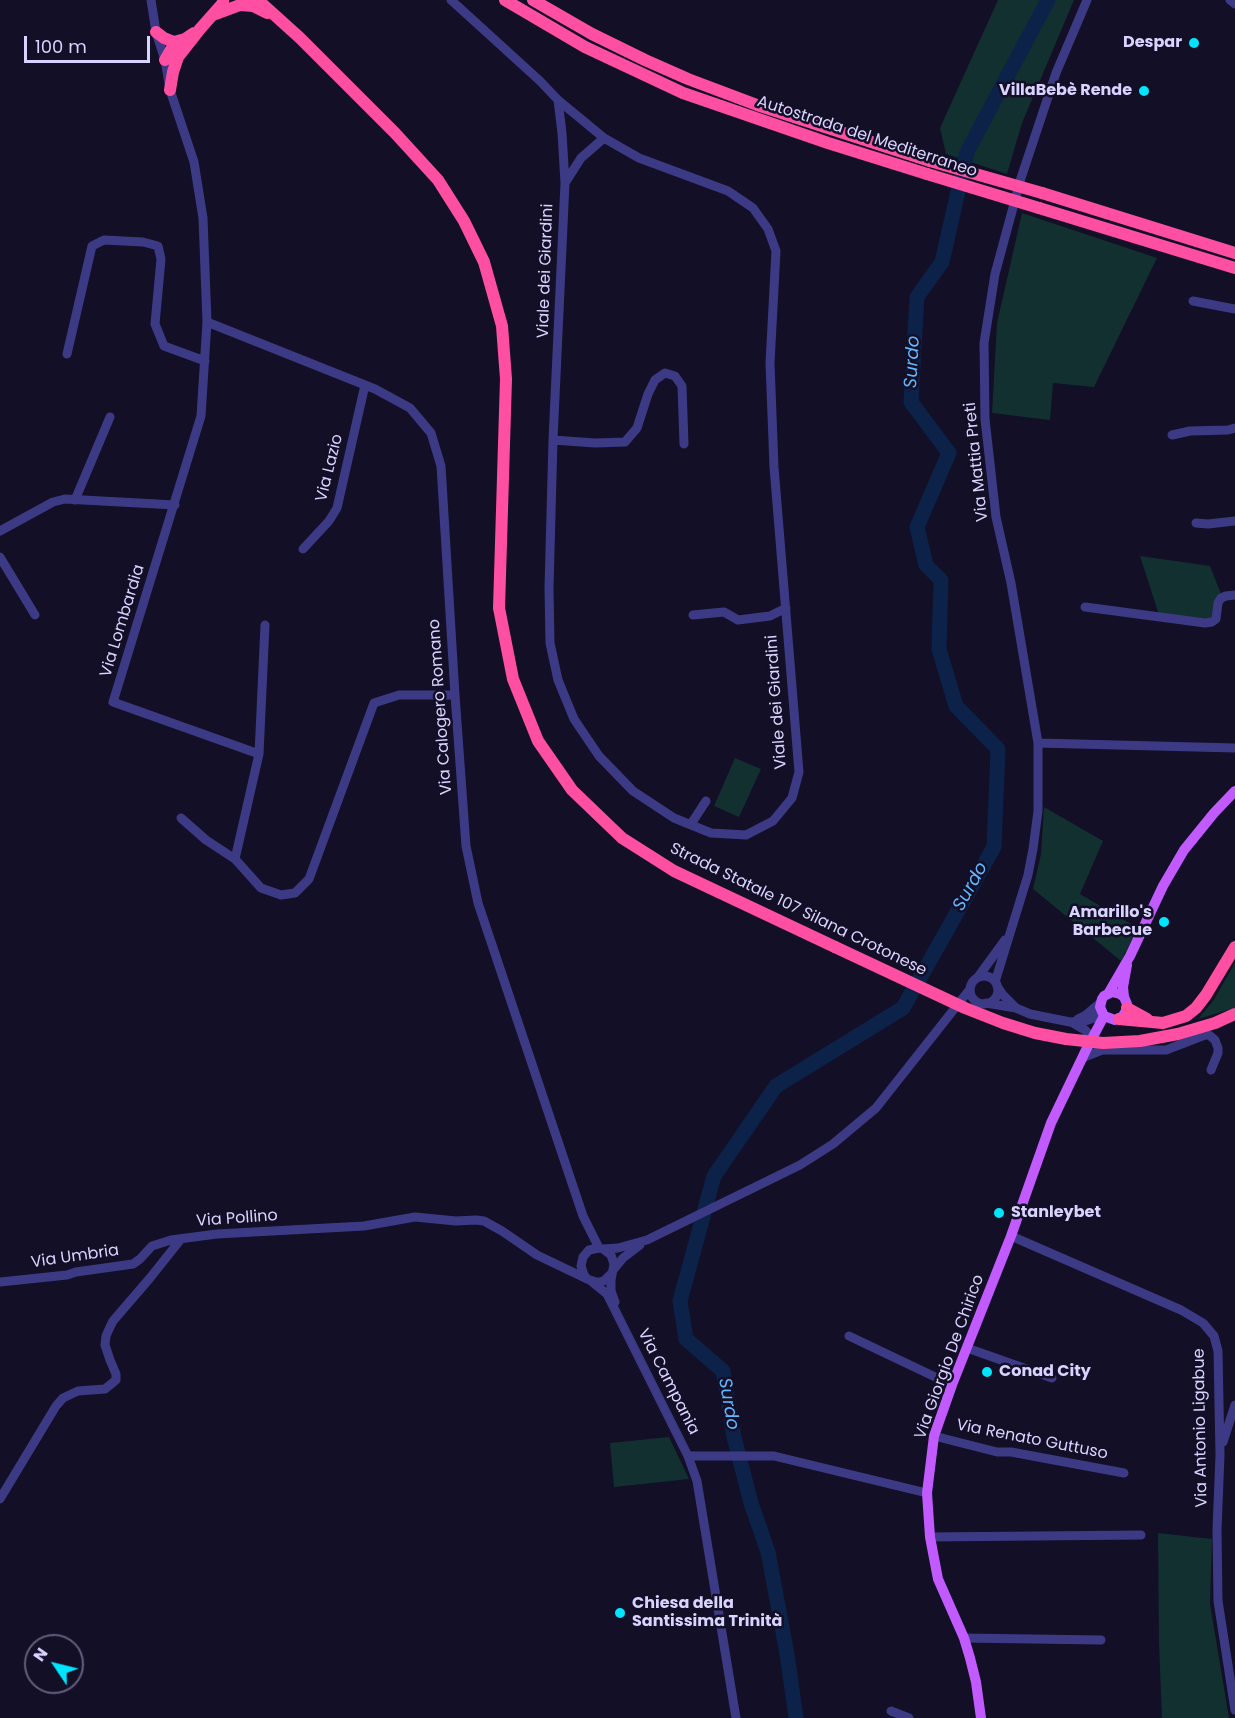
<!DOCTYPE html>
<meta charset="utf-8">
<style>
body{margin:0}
#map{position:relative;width:1235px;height:1718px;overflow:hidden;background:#130f26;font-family:Poppins,sans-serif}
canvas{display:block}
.north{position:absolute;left:24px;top:1634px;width:60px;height:60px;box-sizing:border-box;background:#130f26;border:2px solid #625e7d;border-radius:50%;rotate:305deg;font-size:16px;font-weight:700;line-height:24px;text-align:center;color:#d9d4ff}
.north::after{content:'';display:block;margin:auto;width:21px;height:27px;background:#00e5ff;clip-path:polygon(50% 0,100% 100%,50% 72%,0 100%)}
.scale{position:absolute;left:24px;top:36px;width:126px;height:27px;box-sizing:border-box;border:3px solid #d9d4ff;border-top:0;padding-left:8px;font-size:18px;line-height:21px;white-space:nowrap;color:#d9d4ff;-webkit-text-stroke:4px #130f26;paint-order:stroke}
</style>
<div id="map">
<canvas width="1235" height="1718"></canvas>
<div class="north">N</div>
<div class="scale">100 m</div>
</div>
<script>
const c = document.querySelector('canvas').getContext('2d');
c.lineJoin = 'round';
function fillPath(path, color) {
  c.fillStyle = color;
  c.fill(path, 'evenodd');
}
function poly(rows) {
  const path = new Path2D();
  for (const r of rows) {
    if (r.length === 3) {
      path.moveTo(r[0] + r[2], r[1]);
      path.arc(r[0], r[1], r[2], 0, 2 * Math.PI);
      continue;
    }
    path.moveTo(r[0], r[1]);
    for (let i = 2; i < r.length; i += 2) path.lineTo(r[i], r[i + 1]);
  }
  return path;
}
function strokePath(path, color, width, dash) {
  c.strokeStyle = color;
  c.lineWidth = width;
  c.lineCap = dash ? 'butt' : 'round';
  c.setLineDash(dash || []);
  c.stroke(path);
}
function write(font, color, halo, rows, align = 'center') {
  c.font = font + ' Poppins,sans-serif';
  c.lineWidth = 5;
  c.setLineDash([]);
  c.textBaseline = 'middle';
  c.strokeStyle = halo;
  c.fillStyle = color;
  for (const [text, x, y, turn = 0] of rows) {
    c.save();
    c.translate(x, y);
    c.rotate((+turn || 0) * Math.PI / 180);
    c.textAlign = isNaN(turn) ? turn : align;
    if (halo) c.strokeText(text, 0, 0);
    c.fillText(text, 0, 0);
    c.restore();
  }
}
const green = poly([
 [998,0,1074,0,1022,123,1007,174,946,154,940,128],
 [1022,213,1157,258,1094,387,1053,383,1050,420,992,413,997,323],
 [1140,556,1210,566,1221,594,1213,619,1159,615],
 [735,758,761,769,739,817,714,806],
 [1044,807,1103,841,1080,894,1138,928,1121,961,1033,889,1041,854],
 [1235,963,1235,1008,1198,1019,1213,1001],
 [669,1437,689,1479,614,1487,610,1443],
 [1158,1533,1212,1539,1210,1604,1229,1718,1162,1718,1159,1643]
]);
const river = poly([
 [796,1718,787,1654,768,1552,751,1503,734,1437,723,1371,686,1339,680,1301,714,1176,776,1086,903,1008,994,847,998,749,956,706,939,649,941,580,926,565,917,527,949,453,911,402,917,297,942,262,967,152,1048,0]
]);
const minor = poly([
 [151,0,156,32,165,60,170,90,194,162,203,218,207,322,201,416,113,702,259,754],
 [451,0,540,81,558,100,604,138,639,158,728,191,753,208,768,229,776,251,770,363,774,467,799,772,792,798,773,821,746,835,711,833,674,818,633,791,599,756,574,719,558,680,550,643,549,588,553,440,565,183,562,133,558,100],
 [1230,0,1235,4],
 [565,183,581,158,604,138],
 [1193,301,1235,309],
 [207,322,375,389,410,408,431,433,441,466,455,695,466,846,478,903,583,1216,599,1248],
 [67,354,92,246,104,240,143,242,158,246,161,259,155,324,164,346,205,361],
 [1172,435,1190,431,1228,430,1235,428],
 [553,440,595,443,625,442,637,428,648,394,655,380,665,373,675,376,682,386,684,444],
 [75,500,110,417],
 [1196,523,1208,524,1235,521],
 [0,531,53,502,65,499,175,505],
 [303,549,329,521,337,508,365,385],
 [0,557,35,615],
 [1085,607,1205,623,1212,622,1216,619,1218,603,1221,598,1226,596,1235,595],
 [693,615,724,612,738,620,770,616,786,608],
 [265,625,259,754,235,859,261,888,281,895,295,893,309,879,374,703,399,695,455,695],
 [1038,743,1235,748],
 [181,818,206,840,235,859],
 [691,824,706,801],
 [984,990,14],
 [978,977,1005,940],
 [995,982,1028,875,1033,849,1038,811,1038,743,1011,583,996,517,985,419,984,343,995,274,1021,178,1056,73,1087,0],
 [997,986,1003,995,1016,1008],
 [986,1003,1016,1008,1030,1014,1070,1022,1085,1021,1097,1017,1102,1013],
 [1078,1019,1086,1015,1100,1003],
 [1073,1023,1085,1030,1092,1038],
 [1082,1058,1102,1050,1166,1050,1205,1035,1209,1035,1215,1040,1218,1048,1218,1053,1211,1070],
 [1011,1236,1181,1310,1203,1323,1214,1336,1218,1351,1220,1455,1217,1530,1218,1601,1235,1710],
 [603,1249,618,1248,647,1240,800,1165,833,1144,876,1108,970,989],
 [614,1269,623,1258,640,1245],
 [612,1273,605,1280,601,1282,596,1282,587,1279,584,1275,581,1266,583,1257,589,1250,599,1248,603,1249,611,1255,614,1264,611,1280,611,1291,615,1302],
 [591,1281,607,1294,688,1456,697,1481,736,1718],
 [0,1282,67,1275,76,1272,133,1264,140,1259,152,1246,171,1240,217,1234,364,1226,415,1217,456,1221,476,1220,484,1221,502,1231,537,1255,587,1279],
 [849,1336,952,1385],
 [967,1348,1052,1378],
 [934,1436,997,1452,1011,1452,1124,1473],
 [1223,1442,1235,1405],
 [688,1456,774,1456,927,1493],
 [0,1499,56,1406,63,1398,78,1391,105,1389,116,1380,116,1374,110,1360,105,1345,106,1336,110,1327,113,1321,150,1278,181,1239],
 [930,1537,1141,1535],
 [964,1638,1101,1640],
 [891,1711,909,1718]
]);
const major = poly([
 [1108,994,1130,956,1163,886,1184,850,1214,813,1235,791],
 [1124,997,1120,994,1112,992,1104,996,1102,999,1100,1007,1104,1016,1115,1020,1122,1017,1126,1011,1127,1004,1124,997,1123,987,1127,965],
 [981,1718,976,1682,970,1658,964,1638,938,1579,930,1537,927,1493,934,1436,952,1385,1011,1236,1051,1123,1086,1050,1104,1016]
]);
const highway = poly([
 [258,0,300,38,395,133,438,180,464,221,484,262,502,326,506,379,499,608,513,679,538,741,572,790,622,838,674,871,835,947],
 [505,0,585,47,683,93,828,143,927,174],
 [533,0,592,34,645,60,688,79,757,105,930,161],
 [216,14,240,5,253,6,267,13],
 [156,32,164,38,174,42,185,39,194,33],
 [165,60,172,48,184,40],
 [170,90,173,72,178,57,200,29,223,3,223,0],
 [1042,193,1235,253],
 [1039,208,1235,268],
 [1127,1008,1147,1019],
 [1119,1019,1163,1023,1186,1016,1196,1008,1206,995,1235,947]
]);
const highwayBridge = poly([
 [930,161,1042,193],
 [927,174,1039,208],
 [835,947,965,1008,1003,1023,1035,1033,1066,1039,1103,1043,1140,1041,1178,1034,1215,1023,1235,1014]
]);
const markers = [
 [1194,43,6,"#00e5ff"],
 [1144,91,6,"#00e5ff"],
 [1164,922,6,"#00e5ff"],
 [999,1213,6,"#00e5ff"],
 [987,1372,6,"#00e5ff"],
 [620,1613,6,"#00e5ff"]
];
const poiNames = [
 ["Despar",1182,43],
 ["VillaBebè Rende",1132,91],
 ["Amarillo's",1152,913],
 ["Barbecue",1152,931],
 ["Stanleybet",1011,1213,"left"],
 ["Conad City",999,1372,"left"],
 ["Chiesa della",632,1604,"left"],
 ["Santissima Trinità",632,1622,"left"]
];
const streetNames = [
 ["Autostrada del Mediterraneo",867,137,18],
 ["Viale dei Giardini",546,271,-88],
 ["Via Mattia Preti",977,462,-96],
 ["Via Lazio",330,468,-76],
 ["Via Lombardia",123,621,-73],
 ["Viale dei Giardini",777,702,-94],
 ["Via Calogero Romano",441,707,-94],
 ["Strada Statale 107 Silana Crotonese",798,910,26],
 ["Via Pollino",237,1219,-4],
 ["Via Umbria",75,1257,-8],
 ["Via Giorgio De Chirico",950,1357,-70],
 ["Via Campania",668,1382,63],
 ["Via Antonio Ligabue",1201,1428,-91],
 ["Via Renato Guttuso",1032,1440,11]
];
const waterNames = [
 ["Surdo",913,362,-87],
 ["Surdo",971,887,-61],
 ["Surdo",728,1404,80]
];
fillPath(green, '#12302f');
strokePath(river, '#0c2248', 15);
strokePath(minor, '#3d3a85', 9);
strokePath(major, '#c25bff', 10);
strokePath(highway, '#ff4fa3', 12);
strokePath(highwayBridge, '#ff4fa3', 12);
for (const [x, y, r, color] of markers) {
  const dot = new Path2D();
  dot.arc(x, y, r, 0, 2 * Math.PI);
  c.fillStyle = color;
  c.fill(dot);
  strokePath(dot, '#130f26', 2);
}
write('bold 16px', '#d9d4ff', '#130f26', poiNames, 'right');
write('16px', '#d9d4ff', '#130f26', streetNames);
write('italic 18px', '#62b6ff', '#130f26', waterNames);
</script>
